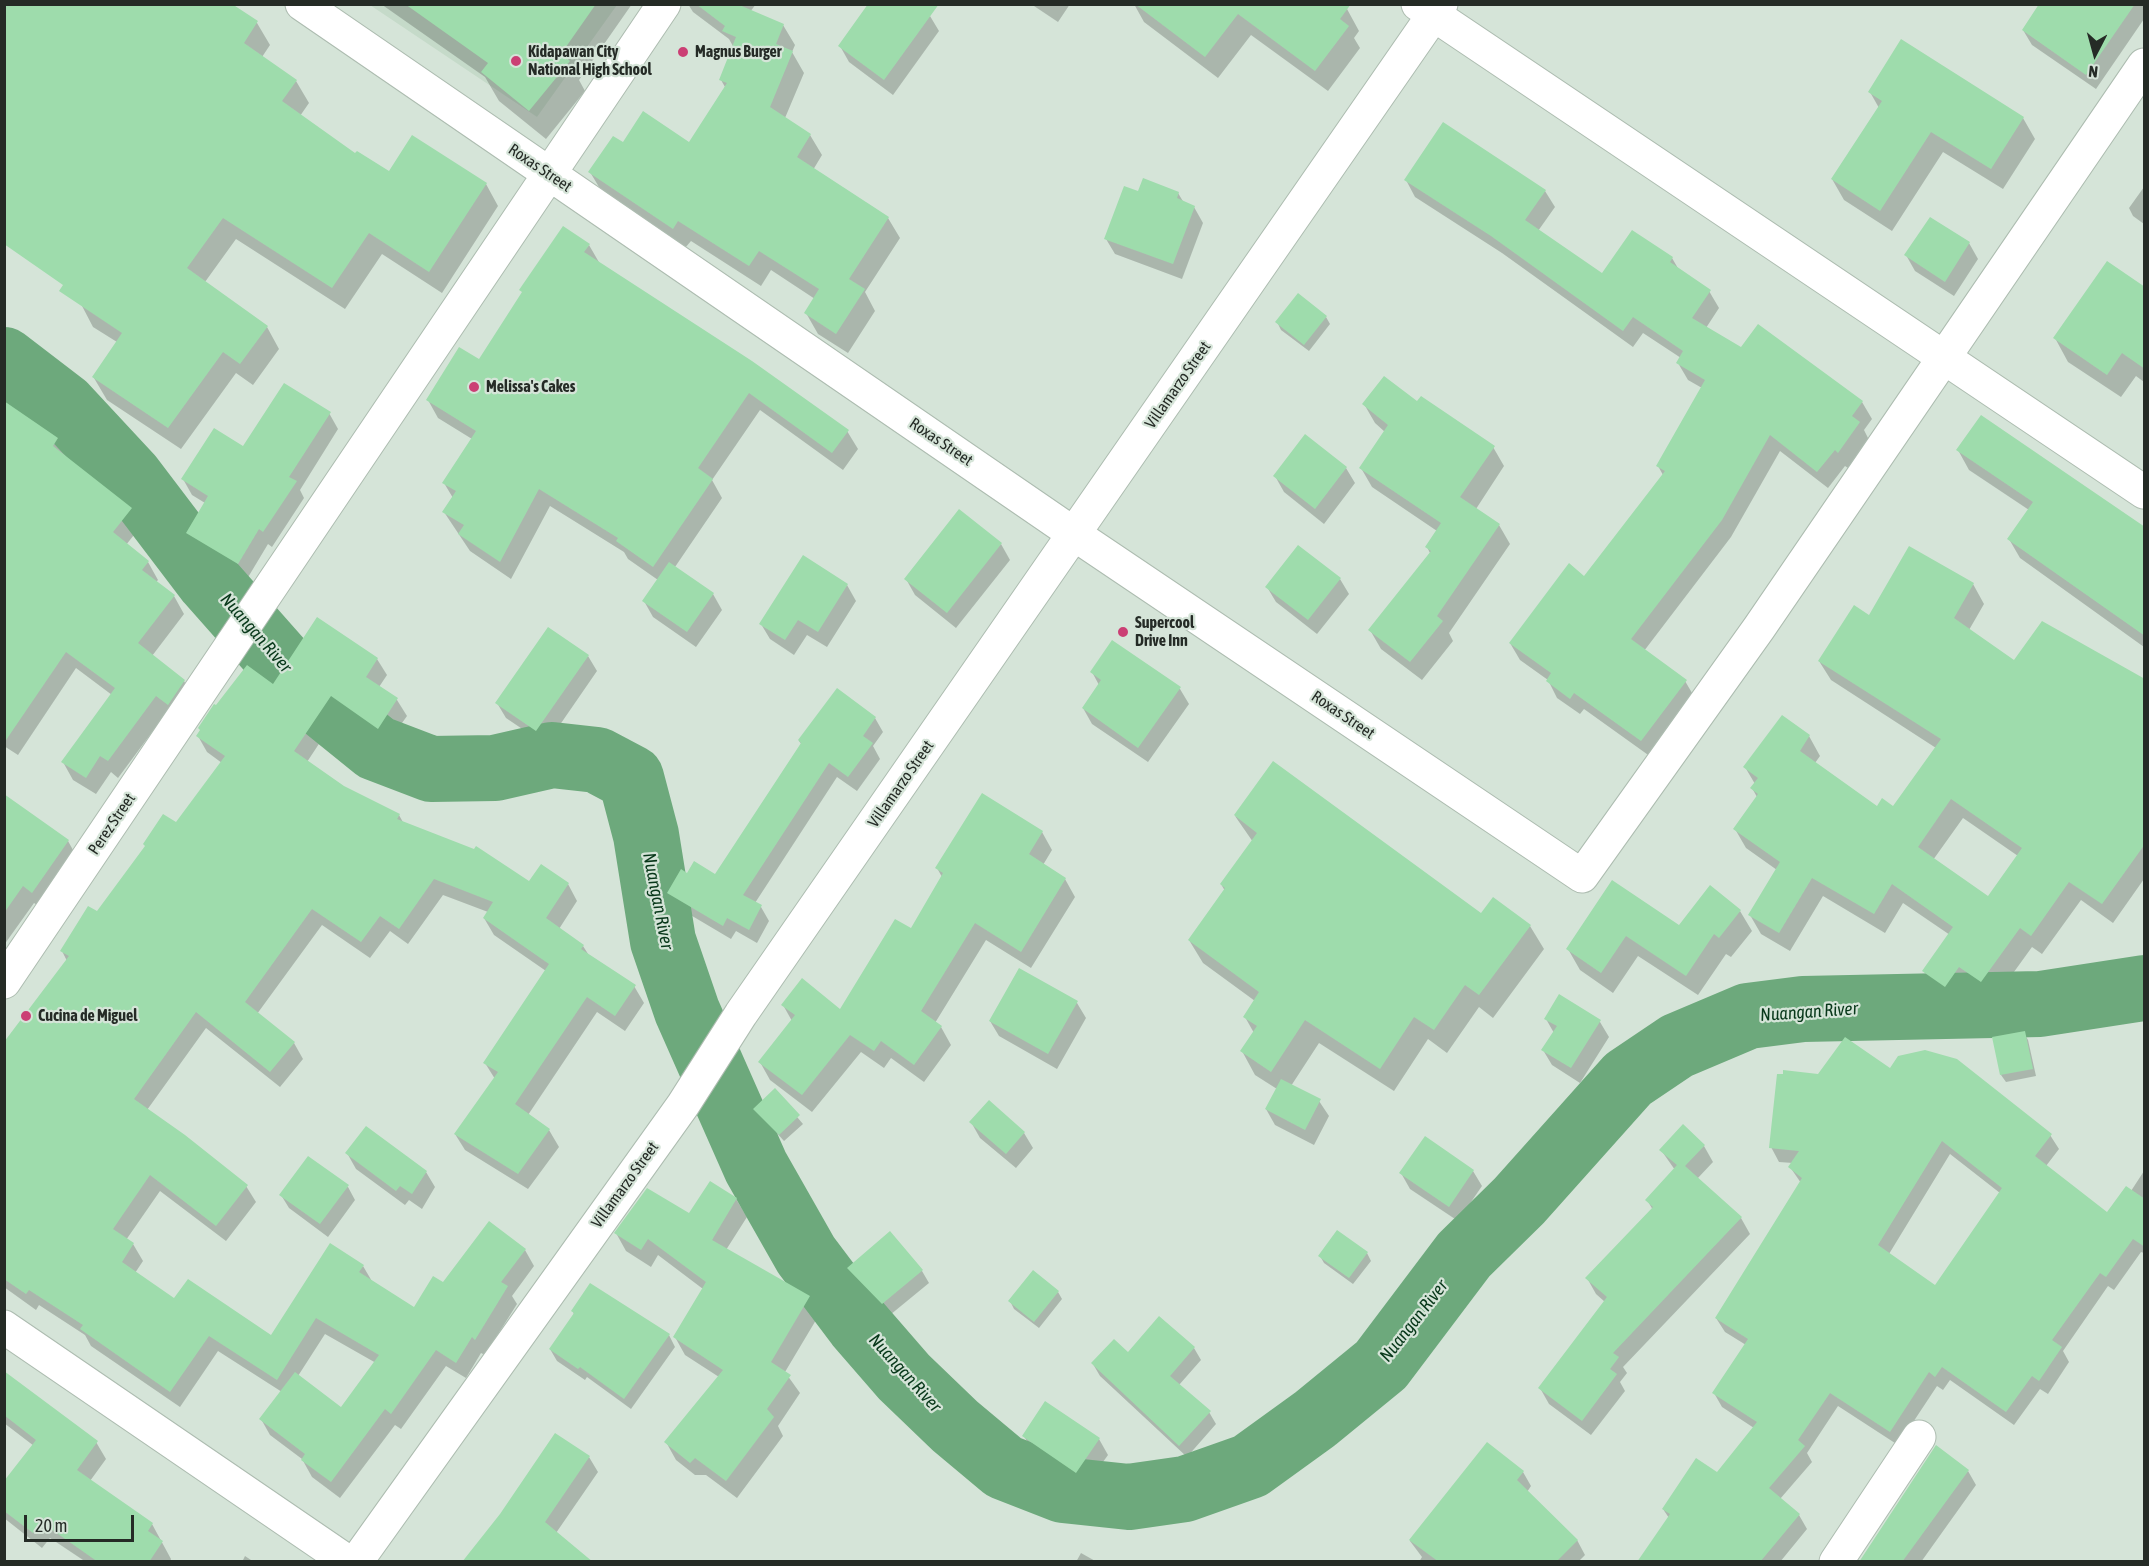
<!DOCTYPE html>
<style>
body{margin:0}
#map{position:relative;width:2149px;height:1566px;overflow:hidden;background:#d5e4d8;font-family:"Asap Condensed",sans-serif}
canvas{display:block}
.frame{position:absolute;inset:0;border:6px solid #252b26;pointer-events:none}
.north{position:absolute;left:2065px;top:24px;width:60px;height:60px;-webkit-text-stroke:4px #d5e4d8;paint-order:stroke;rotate:186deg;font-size:16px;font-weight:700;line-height:24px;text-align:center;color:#252b26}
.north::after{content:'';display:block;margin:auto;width:21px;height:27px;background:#252b26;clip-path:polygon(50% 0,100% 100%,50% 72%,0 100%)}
.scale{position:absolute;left:24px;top:1515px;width:110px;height:27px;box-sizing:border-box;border:3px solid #252b26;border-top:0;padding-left:8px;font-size:18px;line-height:21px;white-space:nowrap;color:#252b26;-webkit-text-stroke:4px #d5e4d8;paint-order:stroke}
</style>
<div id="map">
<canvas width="2149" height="1566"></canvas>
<div class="frame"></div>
<div class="north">N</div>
<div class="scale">20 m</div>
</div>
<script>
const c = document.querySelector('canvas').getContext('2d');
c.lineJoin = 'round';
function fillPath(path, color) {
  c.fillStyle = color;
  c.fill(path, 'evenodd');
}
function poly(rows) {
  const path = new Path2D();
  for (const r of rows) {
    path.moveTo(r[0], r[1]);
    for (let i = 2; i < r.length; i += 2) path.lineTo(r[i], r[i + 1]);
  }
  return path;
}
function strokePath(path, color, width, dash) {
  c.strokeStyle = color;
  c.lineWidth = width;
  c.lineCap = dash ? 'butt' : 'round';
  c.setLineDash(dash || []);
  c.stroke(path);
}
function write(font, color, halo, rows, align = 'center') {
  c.font = font + ' "Asap Condensed",sans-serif';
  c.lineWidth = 4.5;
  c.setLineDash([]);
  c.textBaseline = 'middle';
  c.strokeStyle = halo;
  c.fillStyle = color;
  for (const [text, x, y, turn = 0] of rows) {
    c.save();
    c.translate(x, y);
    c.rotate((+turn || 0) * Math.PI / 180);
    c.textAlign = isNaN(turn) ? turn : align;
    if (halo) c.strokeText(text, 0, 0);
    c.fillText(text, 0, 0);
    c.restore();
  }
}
const built = poly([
 [370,5,617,5,537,117]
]);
const shadow = poly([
 [229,4,257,23,270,45,262,57,296,81,309,103,300,116,355,156,389,173,486,184,498,206,442,293,382,254,345,309,236,239,205,282,267,327,279,349,253,385,236,373,181,449,107,400,94,378,117,342,93,327,81,304],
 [381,4,632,4,579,80,585,91,546,139,499,101,485,77],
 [688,4,756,4,750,12,783,25,795,45,792,52,804,73,785,118,810,135,822,155,813,170,888,218,900,238,865,292,875,311,848,353,818,334,806,313,815,299,771,270,761,286,691,241,685,248,602,192,590,172,623,144,689,144,725,87,721,80,734,48,729,39,693,12],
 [1031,4,1070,4,1058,22],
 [1134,4,1341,4,1347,9,1359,31,1354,38,1360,48,1328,91,1251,35,1218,78,1144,22],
 [2041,4,2144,4,2144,19,2096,89,2032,45,2023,30],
 [930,16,939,31,893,95,849,62,840,46],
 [1870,92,2023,118,2035,139,2003,189,1943,152,1892,231,1844,200,1832,179,1879,108],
 [1406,180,1545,191,1555,207,1538,231,1602,275,1672,258,1679,270,1709,291,1719,308,1706,328,1741,349,1759,326,1862,402,1872,419,1864,430,1869,440,1848,468,1845,466,1828,488,1780,451,1731,537,1644,651,1685,681,1695,698,1651,757,1584,709,1580,714,1557,698,1548,680,1520,660,1510,643,1584,578,1663,475,1658,466,1702,388,1688,380,1678,363,1681,358,1643,333,1633,347,1502,253,1415,197],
 [2144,187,2144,224,2133,216,2129,208],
 [1139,193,1178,193,1184,203,1194,207,1203,223,1182,279,1115,254,1106,239],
 [1969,243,1978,259,1954,296,1915,271,1906,255],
 [589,245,600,264,847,431,858,449,843,470,760,410,712,480,722,498,675,567,713,594,722,610,696,647,653,617,644,601,658,580,628,559,624,552,550,506,511,579,470,551,444,512,453,498,444,483,472,439,438,418,428,400,479,361],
 [2144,289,2144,382,2136,376,2121,397,2068,362,2055,338],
 [1326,317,1330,324,1309,351,1281,330,1277,322],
 [4,391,29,408,39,425,57,440,66,458,131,509,141,526,126,545,148,562,158,580,156,582,174,596,184,614,152,656,184,681,194,699,167,712,118,778,111,772,96,794,73,780,63,762,112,695,76,668,18,755,4,746],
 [1364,404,1418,404,1493,447,1504,466,1476,509,1499,525,1510,544,1449,633,1453,641,1422,680,1381,649,1370,630,1430,553,1427,547,1437,531,1372,487,1361,468,1385,432,1375,423],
 [329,413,338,429,300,490,304,498,272,547,268,544,247,579,197,549,188,533,205,503,192,495,183,479,243,448],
 [1981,417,2144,529,2144,647,2020,558,2009,539,2029,510,1969,470,1958,450],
 [1346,468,1355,483,1324,524,1284,492,1275,476],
 [1001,544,1010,560,956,628,915,595,906,579],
 [1909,549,1973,584,1984,604,1969,630,2014,662,2144,680,2144,879,2113,923,2081,900,2042,954,2032,947,1993,1001,1970,985,1956,1005,1935,991,1924,971,1950,935,1903,903,1885,933,1823,896,1790,951,1761,934,1750,915,1777,870,1746,848,1735,829,1757,797,1752,788,1755,784,1745,767,1782,717,1809,736,1820,756,1815,763,1877,808,1893,808,1936,748,1831,680,1819,661,1870,617],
 [1963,818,2018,856,1988,898,1933,860],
 [1340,579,1349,594,1317,634,1276,602,1267,587],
 [847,585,856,601,827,647,807,635,794,655,770,639,761,624],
 [588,656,597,671,546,745,506,718,497,703],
 [377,659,387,675,379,687,397,700,407,716,387,744,340,712,307,762,343,787,399,815,404,824,529,883,568,884,577,901,559,929,583,946,590,957,634,986,644,1003,625,1031,597,1012,528,1115,549,1130,559,1147,528,1189,465,1150,455,1134,495,1079,485,1063,546,971,494,935,484,918,488,912,443,895,408,944,390,931,370,958,322,925,257,1014,294,1043,303,1059,280,1087,206,1028,147,1110,246,1186,256,1202,226,1241,160,1191,126,1240,133,1244,143,1261,135,1273,175,1300,272,1337,363,1266,373,1283,414,1309,444,1284,525,1250,534,1266,512,1296,517,1304,485,1355,481,1353,466,1378,446,1366,401,1429,395,1425,340,1498,312,1477,302,1459,270,1435,261,1419,282,1392,218,1351,180,1407,91,1346,85,1335,39,1305,36,1310,4,1287,4,1045,67,961,62,951,176,824,222,763,207,752,198,736,273,686],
 [325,1334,376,1363,341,1409,298,1376],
 [1092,672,1180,689,1189,704,1148,762,1092,724,1083,708,1099,685],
 [875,718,883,732,873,746,880,759,857,791,837,777,755,903,761,907,769,921,757,943,736,931,731,939,677,907,668,893,688,875,716,876,802,745,799,741],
 [4,796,68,841,78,859,43,909,34,903,4,945],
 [1235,816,1482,916,1530,926,1544,949,1493,1018,1479,1007,1447,1053,1428,1039,1394,1091,1319,1043,1291,1086,1319,1101,1329,1116,1314,1145,1275,1125,1266,1109,1277,1089,1255,1075,1242,1051,1254,1033,1245,1017,1255,1001,1203,963,1189,940,1225,891,1221,884,1253,842],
 [1042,832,1052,850,1043,865,1065,879,1075,897,1031,968,986,940,935,1023,941,1027,951,1045,924,1082,891,1058,884,1068,861,1052,812,1112,770,1080,760,1062,792,1021,783,1005,841,1011,911,930,942,877,937,868],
 [1612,882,1679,927,1740,911,1752,931,1731,957,1726,954,1698,995,1638,956,1613,993,1580,970,1568,949],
 [1020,970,1077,1003,1086,1018,1057,1069,999,1036,990,1021],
 [1546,1019,1600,1022,1609,1037,1580,1083,1552,1065,1543,1050,1554,1033],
 [2024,1033,2028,1040,2036,1076,2006,1082,2001,1075],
 [1890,1070,2050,1135,2059,1149,2046,1166,2108,1214,2131,1191,2144,1171,2144,1253,2141,1252,2114,1290,2108,1286,2063,1351,2069,1362,2048,1394,2040,1389,2014,1425,1950,1380,1943,1390,1937,1386,1898,1445,1838,1406,1807,1453,1812,1462,1780,1499,1799,1515,1807,1529,1780,1562,1644,1562,1669,1518,1663,1509,1717,1474,1754,1428,1722,1407,1714,1393,1746,1345,1725,1332,1716,1318,1801,1183,1790,1167,1793,1163,1779,1162,1771,1147,1819,1076],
 [1950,1154,2000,1193,1935,1287,1889,1254],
 [775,1091,803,1124,784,1141,755,1109],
 [971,1122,1024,1133,1033,1148,1016,1168,980,1138],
 [1683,1126,1704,1146,1713,1162,1697,1179,1741,1218,1750,1234,1623,1367,1627,1373,1620,1382,1625,1391,1591,1435,1549,1404,1540,1388,1605,1302,1596,1294,1587,1278,1653,1210,1647,1200,1675,1170,1661,1150],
 [347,1153,426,1172,435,1187,422,1209,409,1200,405,1205,356,1169],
 [1473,1171,1482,1186,1458,1221,1410,1189,1401,1173],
 [348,1187,355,1200,328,1237,289,1208,281,1195],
 [736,1199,747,1217,726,1250,809,1297,819,1315,785,1372,800,1393,778,1426,783,1436,737,1498,706,1475,695,1475,676,1460,666,1442,719,1377,685,1355,675,1337,703,1289,658,1255,651,1267,626,1251,616,1233,689,1215],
 [1367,1253,1371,1261,1353,1284,1324,1263,1320,1256],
 [849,1268,922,1271,929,1283,890,1315,856,1280],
 [1058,1292,1062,1299,1039,1328,1014,1309,1010,1301],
 [573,1311,669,1335,675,1347,631,1409,587,1377,585,1380,557,1361,550,1349,574,1315],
 [1194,1348,1201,1360,1179,1385,1209,1412,1216,1424,1187,1457,1100,1376,1093,1364,1128,1355],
 [4,1372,96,1442,106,1459,90,1481,152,1524,171,1559,170,1562,86,1562,50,1538,42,1548,4,1518,4,1483,34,1446,4,1423],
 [1024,1436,1099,1439,1108,1455,1085,1487,1033,1452],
 [1487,1444,1523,1472,1531,1486,1527,1492,1577,1540,1585,1555,1578,1562,1419,1562,1422,1557,1410,1541],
 [589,1457,598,1472,556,1533,473,1562],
 [1968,1471,1976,1485,1921,1562,1861,1562],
 [1081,1553,1097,1562,1076,1562],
 [245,1556,254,1562,242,1562]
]);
const river = poly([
 [4,360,64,406,130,477,209,581,308,693,376,748,431,769,495,768,552,755,597,760,631,778,646,835,663,941,687,1011,756,1167,806,1255,858,1324,904,1377,955,1426,1004,1467,1063,1490,1129,1497,1185,1489,1250,1466,1315,1419,1381,1365,1464,1255,1519,1201,1628,1079,1677,1046,1748,1016,1803,1009,2040,1004,2144,988]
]);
const building = poly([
 [4,4,232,4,258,21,244,43,297,80,282,101,355,153,357,151,389,171,412,135,487,183,429,272,369,233,332,288,223,218,187,268,268,326,240,364,223,352,168,428,92,377,122,333,59,291,63,285,4,244],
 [405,4,596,4,561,54,570,61,529,111,481,72,488,63],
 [696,4,737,4,784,24,776,44,793,51,770,107,811,134,797,157,889,217,849,279,865,289,836,334,804,313,819,289,759,251,749,266,678,221,673,229,588,172,613,136,623,142,643,111,689,142,727,83,719,80,736,37,722,31,725,26],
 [868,4,939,4,884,80,838,46],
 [1135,4,1351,4,1340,19,1349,26,1315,71,1238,14,1205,57],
 [2039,4,2135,4,2086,75,2022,30],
 [1901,39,2024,117,1991,169,1931,132,1880,211,1831,179,1882,101,1868,92],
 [1443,122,1546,190,1525,220,1602,273,1632,230,1673,257,1670,262,1711,290,1692,318,1741,347,1758,324,1863,401,1852,416,1860,422,1838,453,1835,450,1817,472,1770,435,1722,520,1631,639,1687,680,1641,741,1574,693,1570,699,1546,681,1551,673,1509,643,1569,563,1584,576,1665,471,1656,466,1705,380,1676,363,1683,351,1633,317,1623,331,1491,236,1404,180],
 [1143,178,1179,192,1177,198,1195,206,1173,264,1104,239,1124,186,1138,191],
 [1930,217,1970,242,1945,282,1904,255],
 [563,226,590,244,584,252,752,361,849,430,832,453,749,393,698,468,713,479,653,567,616,541,618,538,539,489,500,562,458,534,464,525,442,512,456,491,442,483,476,431,426,400,459,347,479,359,522,292,519,290],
 [2107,261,2145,287,2145,369,2122,353,2107,375,2053,338],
 [1298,293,1327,316,1304,345,1275,322],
 [1384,376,1417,401,1421,396,1495,446,1460,497,1500,524,1437,616,1443,621,1410,662,1368,630,1431,551,1425,547,1441,523,1359,468,1388,425,1362,404],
 [284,383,331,412,289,477,297,481,263,532,259,529,238,564,186,533,208,496,181,479,214,428,243,446],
 [4,401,58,438,53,446,132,508,113,532,149,561,142,570,175,595,138,643,185,680,168,705,156,696,108,761,100,756,86,778,61,762,115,688,66,652,4,743],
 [1981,415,2145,527,2145,636,2007,539,2033,502,1956,450],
 [1305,434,1347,467,1315,509,1273,476],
 [959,509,1002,543,947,613,904,579],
 [1298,545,1341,578,1308,620,1265,587],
 [1909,546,1974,583,1954,618,2014,660,2042,621,2145,679,2145,844,2102,904,2069,882,2031,936,2020,928,1981,982,1959,967,1945,987,1922,971,1953,927,1892,884,1874,914,1812,878,1779,933,1748,915,1780,862,1733,829,1758,794,1750,788,1758,778,1743,767,1782,715,1810,735,1800,751,1877,806,1882,798,1893,806,1941,739,1818,661,1854,605,1869,615],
 [1951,799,2022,848,1988,896,1918,847],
 [803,555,848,584,818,632,798,620,785,640,759,624],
 [669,562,714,593,687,632,642,601],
 [317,617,378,658,366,677,398,698,378,729,331,696,294,751,344,786,400,814,397,819,474,849,476,846,529,881,541,864,569,883,546,918,584,945,581,949,636,985,615,1016,587,997,515,1104,550,1129,518,1174,454,1134,498,1072,483,1063,549,964,483,918,493,902,434,879,399,929,380,916,361,942,312,909,245,1002,295,1042,270,1072,196,1012,134,1099,185,1135,248,1185,216,1226,150,1175,113,1229,134,1243,122,1262,174,1298,188,1279,271,1335,330,1243,364,1265,359,1272,414,1307,433,1276,443,1282,489,1221,526,1249,501,1282,508,1286,475,1340,472,1337,456,1363,436,1350,391,1414,385,1409,331,1482,301,1460,305,1454,259,1419,295,1372,341,1407,379,1355,316,1318,277,1380,209,1336,170,1392,80,1329,83,1325,29,1290,26,1294,4,1279,4,1042,69,956,60,951,88,906,97,911,145,846,143,844,163,814,176,822,225,756,196,736,200,730,198,728,214,704,216,705,247,665,273,684],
 [548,627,589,655,536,731,495,703],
 [1112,640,1181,687,1138,748,1082,708,1101,680,1090,672],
 [837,688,876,717,863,736,873,743,848,777,829,763,743,895,762,905,749,930,727,918,723,926,667,893,681,869,687,873,694,861,715,874,801,743,798,740],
 [1273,761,1481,913,1493,897,1531,925,1479,995,1465,985,1434,1030,1414,1017,1380,1069,1305,1020,1271,1072,1240,1051,1257,1026,1243,1017,1259,992,1188,940,1225,888,1220,884,1257,833,1234,815],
 [982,793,1043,831,1029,854,1066,878,1021,952,975,923,921,1011,942,1026,914,1065,881,1041,874,1051,850,1035,802,1095,758,1062,795,1015,781,1005,802,978,840,1009,895,919,911,928,943,873,935,868],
 [4,794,69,840,32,893,23,886,4,913],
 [1612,880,1679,925,1710,885,1741,910,1719,938,1714,934,1686,976,1626,936,1601,973,1566,949],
 [1019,968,1078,1001,1048,1054,989,1021],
 [1559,994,1601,1020,1571,1068,1541,1050,1557,1026,1544,1019],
 [2025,1031,2033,1069,2000,1075,1992,1037],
 [1845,1037,1890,1068,1898,1056,1925,1050,1957,1059,2052,1134,2035,1156,2107,1212,2126,1186,2145,1199,2145,1247,2133,1239,2106,1277,2100,1273,2052,1340,2062,1347,2039,1381,2032,1376,2006,1412,1942,1367,1935,1377,1929,1372,1890,1432,1830,1393,1798,1440,1805,1446,1769,1488,1800,1514,1760,1562,1637,1562,1670,1514,1662,1509,1696,1458,1717,1472,1757,1422,1712,1393,1748,1339,1715,1318,1802,1178,1788,1167,1799,1151,1769,1148,1777,1074,1783,1074,1783,1070,1818,1074],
 [1942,1141,2002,1188,1935,1285,1878,1245],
 [1281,1079,1321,1099,1305,1130,1265,1109],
 [775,1088,800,1115,779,1135,753,1109],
 [989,1100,1025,1132,1006,1154,969,1122],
 [1683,1124,1705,1145,1685,1166,1742,1217,1613,1353,1619,1357,1610,1369,1617,1374,1582,1421,1538,1388,1607,1297,1585,1278,1653,1207,1645,1200,1677,1165,1659,1150],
 [366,1126,427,1171,412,1194,400,1186,396,1191,345,1153],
 [1425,1136,1474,1170,1449,1207,1399,1173],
 [308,1156,349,1185,320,1224,279,1195],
 [710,1181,737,1198,712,1240,810,1296,771,1362,791,1375,767,1409,774,1417,726,1481,695,1458,690,1463,664,1442,723,1370,673,1337,706,1282,648,1239,641,1250,614,1233,647,1188,689,1213],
 [1337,1230,1368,1252,1349,1278,1318,1256],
 [890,1231,923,1270,882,1304,847,1268],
 [1033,1270,1059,1291,1034,1322,1008,1301],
 [590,1283,670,1334,624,1399,580,1367,578,1369,549,1349,574,1313,571,1311],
 [1159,1316,1195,1347,1170,1376,1211,1411,1179,1446,1091,1363,1114,1339,1128,1352],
 [4,1371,98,1441,77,1470,153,1523,148,1531,163,1541,149,1562,98,1562,41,1522,33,1533,4,1511,4,1481,36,1440,4,1415],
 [1045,1401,1100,1438,1076,1473,1022,1436],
 [555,1433,590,1456,545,1522,593,1562,462,1562,500,1514],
 [1487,1442,1524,1471,1517,1480,1578,1540,1556,1562,1439,1562,1409,1540],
 [1936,1445,1969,1470,1902,1562,1859,1562]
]);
const minor = poly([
 [302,4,1074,534,1582,876,1759,628,2144,65],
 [1418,4,2144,492],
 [4,982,664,4],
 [4,1327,348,1562],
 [356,1562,683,1105,741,1014,1441,4],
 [1836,1562,1919,1437]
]);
const markers = [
 [683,52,6,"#cb3f74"],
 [516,61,6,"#cb3f74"],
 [474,387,6,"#cb3f74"],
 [1123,632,6,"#cb3f74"],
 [26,1016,6,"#cb3f74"]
];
const poiNames = [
 ["Kidapawan City",528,52],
 ["National High School",528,70],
 ["Magnus Burger",695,52],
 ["Melissa's Cakes",486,387],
 ["Supercool",1135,623],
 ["Drive Inn",1135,641],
 ["Cucina de Miguel",38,1016]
];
const streetNames = [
 ["Roxas Street",540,168,34],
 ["Villamarzo Street",1178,385,-55],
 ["Roxas Street",941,442,34],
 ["Roxas Street",1343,715,34],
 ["Villamarzo Street",901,784,-55],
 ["Perez Street",112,824,-56],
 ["Villamarzo Street",625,1185,-54]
];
const waterNames = [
 ["Nuangan River",256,633,49],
 ["Nuangan River",658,901,79],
 ["Nuangan River",1809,1012,-4],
 ["Nuangan River",1414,1321,-52],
 ["Nuangan River",905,1373,48]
];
fillPath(built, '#c5dac9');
fillPath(shadow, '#0003');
strokePath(river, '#6da97c', 66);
fillPath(building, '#9edcac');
strokePath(minor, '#adbcb0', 35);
strokePath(minor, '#fff', 33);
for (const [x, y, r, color] of markers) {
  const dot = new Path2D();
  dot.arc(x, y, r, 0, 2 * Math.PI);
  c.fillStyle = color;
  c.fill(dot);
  strokePath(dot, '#d5e4d8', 2);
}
write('bold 16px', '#252b26', '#d5e4d8', poiNames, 'left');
write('16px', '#252b26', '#d5e4d8', streetNames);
write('italic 18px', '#08381a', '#d5e4d8', waterNames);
</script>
